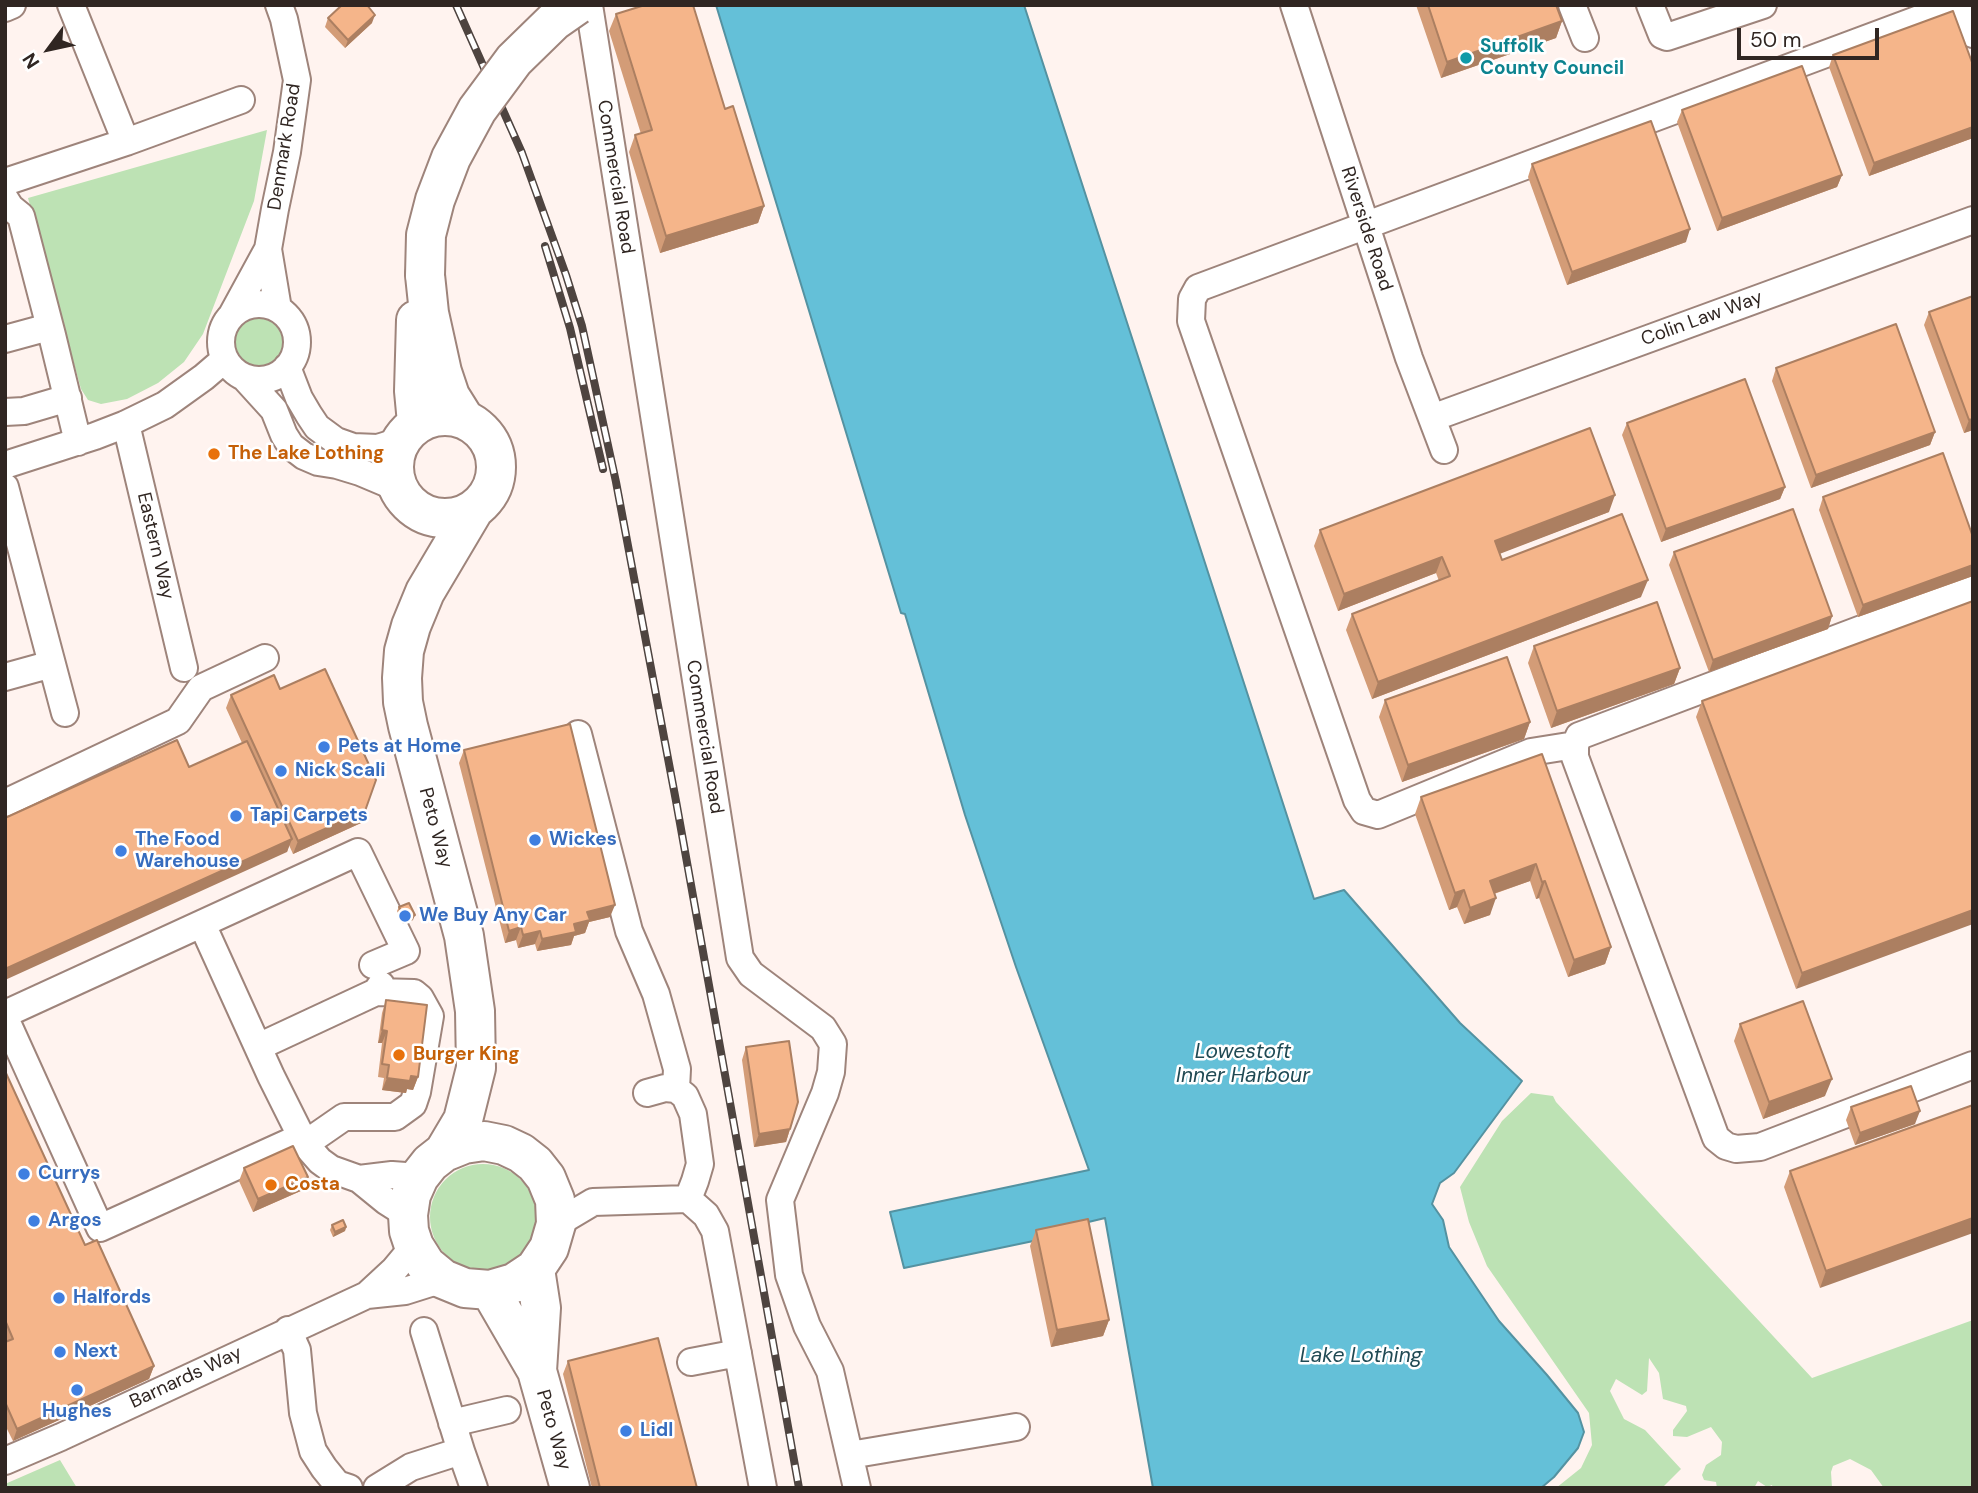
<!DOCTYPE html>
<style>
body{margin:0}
#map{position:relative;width:1978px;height:1493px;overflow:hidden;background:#fff3ef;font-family:"DM Sans",sans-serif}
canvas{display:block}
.frame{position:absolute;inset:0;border:7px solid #302622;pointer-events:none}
.north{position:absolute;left:14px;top:14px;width:70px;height:70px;-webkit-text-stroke:5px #fff;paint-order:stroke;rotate:237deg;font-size:19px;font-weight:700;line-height:28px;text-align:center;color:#302622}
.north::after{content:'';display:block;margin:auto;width:24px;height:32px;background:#302622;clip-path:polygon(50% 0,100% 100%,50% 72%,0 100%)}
.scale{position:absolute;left:1737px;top:28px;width:142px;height:32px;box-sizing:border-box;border:4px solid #302622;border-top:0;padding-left:9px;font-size:21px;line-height:24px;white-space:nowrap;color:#302622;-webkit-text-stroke:5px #fff;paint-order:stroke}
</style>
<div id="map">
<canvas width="1978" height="1493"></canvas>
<div class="frame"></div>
<div class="north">N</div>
<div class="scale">50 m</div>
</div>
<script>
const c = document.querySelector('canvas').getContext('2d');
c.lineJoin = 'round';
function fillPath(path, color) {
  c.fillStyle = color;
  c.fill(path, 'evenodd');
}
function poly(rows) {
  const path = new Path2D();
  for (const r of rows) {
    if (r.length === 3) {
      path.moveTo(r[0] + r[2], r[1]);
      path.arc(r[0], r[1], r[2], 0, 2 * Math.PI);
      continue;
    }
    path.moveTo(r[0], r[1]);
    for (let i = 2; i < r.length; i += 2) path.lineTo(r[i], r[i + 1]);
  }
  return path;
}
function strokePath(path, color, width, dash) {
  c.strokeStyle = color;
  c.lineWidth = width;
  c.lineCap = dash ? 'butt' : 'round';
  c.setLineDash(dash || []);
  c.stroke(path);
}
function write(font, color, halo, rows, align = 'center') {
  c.font = font + ' "DM Sans",sans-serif';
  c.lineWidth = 5;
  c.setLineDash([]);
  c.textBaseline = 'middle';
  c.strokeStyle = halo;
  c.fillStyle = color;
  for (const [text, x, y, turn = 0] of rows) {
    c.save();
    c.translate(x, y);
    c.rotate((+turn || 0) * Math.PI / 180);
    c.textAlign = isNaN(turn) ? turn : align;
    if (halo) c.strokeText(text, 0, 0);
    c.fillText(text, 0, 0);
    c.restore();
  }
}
const green = poly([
 [267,130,254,201,203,334,184,362,158,383,127,399,101,404,88,400,81,389,28,198],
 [259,341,25],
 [1531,1093,1553,1096,1556,1102,1812,1378,1973,1320,1973,1488,1884,1488,1871,1470,1850,1459,1833,1466,1831,1472,1832,1488,1773,1488,1772,1485,1767,1487,1758,1481,1754,1488,1717,1488,1716,1482,1704,1480,1702,1475,1706,1465,1721,1455,1722,1442,1711,1427,1687,1437,1673,1436,1673,1430,1687,1411,1686,1406,1663,1399,1659,1373,1649,1358,1647,1391,1642,1395,1616,1379,1610,1391,1624,1419,1645,1430,1681,1469,1662,1488,1556,1488,1581,1468,1592,1445,1589,1413,1487,1266,1469,1222,1460,1187,1502,1121],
 [483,1217,53],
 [60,1460,77,1488,5,1488,5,1484]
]);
const water = poly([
 [716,5,1024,5,1314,899,1344,890,1460,1023,1522,1081,1454,1173,1440,1183,1432,1204,1443,1220,1449,1247,1499,1321,1547,1375,1578,1413,1584,1432,1578,1448,1554,1477,1541,1488,1153,1488,1105,1218,1043,1233,1043,1239,904,1268,890,1212,1089,1170,1016,967,965,815,905,614,901,613,716,5]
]);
const minor = poly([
 [71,5,126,142],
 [589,5,740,958,751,974,823,1028,833,1044,831,1072,825,1093,780,1200,789,1275,807,1326,830,1371,857,1488],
 [1294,5,1409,358,1444,450],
 [1572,5,1585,38],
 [1650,5,1662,35,1667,37,1763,5],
 [5,8,12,5],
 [5,182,126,142,241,100],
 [5,199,10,207,21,216,52,335,78,442],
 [259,342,38],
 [278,309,268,249,275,209,287,152,297,80,284,19,279,5],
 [232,315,268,249],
 [5,339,49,327],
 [287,367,299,398,309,415,317,427,336,441,353,447,378,448,400,441],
 [244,377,274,410,284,435,291,446,304,456,318,462,337,465,360,472,398,488],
 [5,412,24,411,68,398],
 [1432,418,1973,220],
 [126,424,184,668],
 [5,465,95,436,126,424,165,405,204,377,225,359],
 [5,487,65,713],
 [1973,587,1579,736,1575,745,1575,757,1716,1138,1726,1146,1736,1149,1760,1147,1973,1065],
 [5,677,52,664],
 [578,734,629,931,656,994,677,1069,676,1089],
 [1575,745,1531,752,1378,815,1364,811,1357,800,1191,321,1192,299,1198,288,1954,6,1960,9,1967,17,1973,34],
 [5,803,178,721,201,688,265,658],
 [202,924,271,1076,305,1144,320,1161,331,1169,359,1179,386,1201,408,1215],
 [5,1014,358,852,406,951,373,965],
 [5,1018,100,1228,301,1137],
 [258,1047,376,992,381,985],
 [647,1093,665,1088,676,1089,685,1096,693,1114,700,1164,695,1181,688,1199],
 [305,1144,344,1117,395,1117,413,1104,417,1092,430,1016,420,998,414,993,376,992],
 [359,1179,392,1175,419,1177],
 [556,1224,593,1202,688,1199,706,1215,715,1231,763,1488],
 [367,1295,394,1270,414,1246],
 [288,1330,297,1350,303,1413,313,1451,324,1468,337,1484,349,1488],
 [424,1331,461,1451],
 [691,1362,738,1353],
 [452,1423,507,1410],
 [850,1455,1016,1427],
 [5,1461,61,1437,367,1295,405,1291,443,1279],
 [377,1488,411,1467,461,1451,474,1488]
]);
const highway = poly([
 [425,275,429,313,442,372,450,396,465,420],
 [416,320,414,391,417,423],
 [445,467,51],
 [444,1152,464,1144,484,1141,504,1145,521,1153,535,1164,546,1178,555,1200,556,1224,549,1248,535,1269,514,1283,490,1290,465,1288,443,1279,426,1265,414,1246,409,1231,408,1215,411,1195,419,1177,430,1163,444,1152,463,1120,476,1068,475,1011,464,936,408,726,403,702,402,678,404,651,411,626,425,592,473,511],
 [535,1269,541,1308,537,1371],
 [490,1290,537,1371,570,1488]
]);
const rail = poly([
 [456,5,522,153,566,275,582,326,616,482,676,801,799,1488],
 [545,246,570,328,603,469]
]);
const highwayBridge = poly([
 [425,275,426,235,435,200,451,158,477,110,514,60,554,21,577,5]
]);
const wall = poly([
 [1416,5,1556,5,1562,21,1556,38,1441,78],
 [616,14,725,109,764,206,758,223,660,253,629,152,635,135,641,134,609,31],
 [328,18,372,23,345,48,325,27],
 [1833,55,1973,65,1973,138,1869,176,1829,67],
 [1682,110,1842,175,1837,187,1717,231,1677,122],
 [1532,164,1686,242,1567,285,1528,177],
 [1929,312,1973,430,1964,433,1924,325],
 [1776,368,1935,432,1930,445,1811,488,1772,381],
 [1627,423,1785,487,1780,499,1661,542,1622,435],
 [1823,497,1973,537,1973,576,1858,617,1819,510],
 [1609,512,1500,553,1502,560,1641,597,1372,699,1346,630,1352,614,1439,581,1436,573,1338,611,1314,546,1320,530],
 [1674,552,1832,616,1828,629,1709,672,1669,565],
 [1973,601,1796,989,1696,717,1702,701],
 [1534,646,1680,668,1674,684,1551,728,1528,663],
 [280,689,376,780,361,823,293,854,289,845,287,852,189,767,242,743,226,708,231,695],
 [1385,700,1530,722,1524,739,1402,782,1379,717],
 [464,750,610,917,589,922,585,933,574,936,571,945,537,951,535,944,518,948,516,940,505,943,459,763],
 [1542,754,1611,947,1605,964,1568,977,1539,898,1536,899,1530,881,1494,894,1490,915,1464,924,1457,907,1449,910,1415,814,1421,797],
 [399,907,413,920,403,924,397,911],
 [386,1000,418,1077,413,1090,407,1089,406,1093,382,1090,384,1078,378,1077,382,1043,378,1043,382,1013],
 [1740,1024,1825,1096,1763,1119,1734,1041],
 [746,1047,790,1129,786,1142,754,1147,742,1060],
 [5,1071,85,1245,154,1366,149,1379,13,1441,5,1425],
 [1973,1105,1820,1288,1784,1187,1790,1171],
 [1851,1107,1915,1124,1855,1145,1846,1120],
 [244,1168,303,1190,253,1212,239,1181],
 [332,1225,346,1227,345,1231,333,1237,330,1230],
 [1036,1230,1109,1320,1103,1336,1051,1347,1030,1246],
 [568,1361,697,1488,592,1488,563,1374]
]);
const shadedWall = poly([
 [375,15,372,23,345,48,348,40],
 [1562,21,1556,38,1441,78,1447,62],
 [1973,127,1973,138,1869,176,1874,163],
 [1842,175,1837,187,1717,231,1722,218],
 [764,206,758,223,660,253,666,236],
 [1690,229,1686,242,1567,285,1572,272],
 [1973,419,1973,430,1964,433,1969,420],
 [1935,432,1930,445,1811,488,1816,475],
 [1785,487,1780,499,1661,542,1666,529],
 [1615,495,1609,512,1489,558,1495,541],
 [1442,557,1436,573,1338,611,1344,594],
 [1973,565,1973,576,1858,617,1863,605],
 [1648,580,1641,597,1372,699,1378,682],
 [1832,616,1828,629,1709,672,1713,660],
 [1680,668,1674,684,1551,728,1557,711],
 [1530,722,1524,739,1402,782,1408,765],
 [365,811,361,823,293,854,298,841],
 [292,839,287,852,5,980,5,969],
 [1536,864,1530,881,1484,897,1490,881],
 [1545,881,1539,898,1536,899,1542,882],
 [1464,890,1457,907,1449,910,1455,893],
 [1496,898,1490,915,1464,924,1470,908],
 [615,905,610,917,589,922,585,933,574,936,571,945,537,951,542,939,574,924,587,912],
 [1973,910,1973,924,1796,989,1802,973],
 [415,915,413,920,403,924,405,920],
 [521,927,516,940,505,943,509,931],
 [540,931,535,944,518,948,523,935],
 [1611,947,1605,964,1568,977,1574,960],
 [382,1030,387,1031,382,1043,378,1043],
 [411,1076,418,1077,413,1090,407,1089,406,1093,382,1090,387,1078],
 [1832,1079,1825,1096,1763,1119,1769,1102],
 [1920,1111,1915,1124,1855,1145,1860,1133],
 [790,1129,786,1142,754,1147,759,1134],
 [308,1177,303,1190,253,1212,258,1199],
 [1973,1218,1973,1233,1820,1288,1826,1271],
 [346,1227,345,1231,333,1237,335,1232],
 [1109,1320,1103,1336,1051,1347,1057,1330],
 [154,1366,149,1379,13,1441,17,1429]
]);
const building = poly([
 [342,5,367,5,375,15,348,40,328,18,342,5],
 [645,5,693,5,725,109,733,106,764,206,666,236,635,135,652,130,616,14,645,5],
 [1428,5,1556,5,1562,21,1447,62,1428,5],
 [1953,11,1973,65,1973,127,1874,163,1833,55,1953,11],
 [1802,66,1842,175,1722,218,1682,110,1802,66],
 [1651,121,1690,229,1572,272,1532,164,1651,121],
 [1973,296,1973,419,1969,420,1929,312,1973,296],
 [1896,324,1935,432,1816,475,1776,368,1896,324],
 [1745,379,1785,487,1666,529,1627,423,1745,379],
 [1590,428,1615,495,1495,541,1502,560,1622,514,1648,580,1378,682,1352,614,1450,576,1442,557,1344,594,1320,530,1590,428],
 [1943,453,1973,537,1973,565,1863,605,1823,497,1943,453],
 [1793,509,1832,616,1713,660,1674,552,1793,509],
 [1973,601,1973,910,1802,973,1702,701,1973,601],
 [1657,602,1680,668,1557,711,1534,646,1657,602],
 [1507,657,1530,722,1408,765,1385,700,1507,657],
 [325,669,376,780,365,811,298,841,231,695,274,675,280,689,325,669],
 [570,724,615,905,587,912,590,920,574,924,576,932,542,939,540,931,523,935,521,927,509,931,464,750,570,724],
 [177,740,189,767,247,741,292,839,5,969,5,818,177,740],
 [1542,754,1611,947,1574,960,1545,881,1542,882,1536,864,1490,881,1496,898,1470,908,1464,890,1455,893,1421,797,1542,754],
 [409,903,415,915,405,920,399,907,409,903],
 [386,1000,427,1005,418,1077,411,1076,410,1081,387,1078,389,1065,382,1064,387,1031,382,1030,386,1000],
 [1803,1001,1832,1079,1769,1102,1740,1024,1803,1001],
 [789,1041,798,1102,790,1129,759,1134,746,1047,789,1041],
 [5,1071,85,1245,97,1240,154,1366,17,1429,5,1402,5,1342,13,1339,5,1320,5,1071],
 [1911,1086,1920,1111,1860,1133,1851,1107,1911,1086],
 [1973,1105,1973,1218,1826,1271,1790,1171,1973,1105],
 [293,1146,308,1177,258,1199,244,1168,293,1146],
 [1088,1219,1109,1320,1057,1330,1036,1230,1088,1219],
 [343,1220,346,1227,335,1232,332,1225,343,1220],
 [658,1338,697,1488,600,1488,568,1361,658,1338]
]);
const markers = [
 [1466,58,7,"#0f9aa8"],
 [214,454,7,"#e8710a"],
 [324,747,7,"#3f7fe0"],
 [281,771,7,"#3f7fe0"],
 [236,816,7,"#3f7fe0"],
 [535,840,7,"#3f7fe0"],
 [121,851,7,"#3f7fe0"],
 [405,916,7,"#3f7fe0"],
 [399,1055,7,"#e8710a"],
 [24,1174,7,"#3f7fe0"],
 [271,1185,7,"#e8710a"],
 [34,1221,7,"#3f7fe0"],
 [59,1298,7,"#3f7fe0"],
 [60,1352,7,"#3f7fe0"],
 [77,1390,7,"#3f7fe0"],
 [626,1431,7,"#3f7fe0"]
];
const cultureNames = [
 ["Suffolk",1480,47],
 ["County Council",1480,69]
];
const streetNames = [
 ["Denmark Road",285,147,-81],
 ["Commercial Road",615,177,81],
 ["Riverside Road",1366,229,72],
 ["Colin Law Way",1702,319,-20],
 ["Eastern Way",155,546,77],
 ["Commercial Road",704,737,81],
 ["Peto Way",435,828,75],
 ["Barnards Way",186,1378,-25],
 ["Peto Way",553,1430,74]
];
const foodNames = [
 ["The Lake Lothing",228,454],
 ["Burger King",413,1055],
 ["Costa",285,1185]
];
const shopNames = [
 ["Pets at Home",338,747],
 ["Nick Scali",295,771],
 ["Tapi Carpets",250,816],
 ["The Food",135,840],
 ["Warehouse",135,862],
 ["Wickes",549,840],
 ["We Buy Any Car",419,916],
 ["Currys",38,1174],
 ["Argos",48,1221],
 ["Halfords",73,1298],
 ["Next",74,1352],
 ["Hughes",77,1412,"center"],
 ["Lidl",640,1431]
];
const waterNames = [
 ["Lowestoft",1243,1052],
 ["Inner Harbour",1243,1076],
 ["Lake Lothing",1361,1356]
];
fillPath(green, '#bde2b4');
fillPath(water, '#64c0d8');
strokePath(water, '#5492a1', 2);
strokePath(minor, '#9e847b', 30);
strokePath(highway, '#9e847b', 42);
strokePath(minor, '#fff', 26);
strokePath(highway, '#fff', 38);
strokePath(rail, '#4e4440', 8);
strokePath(rail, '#fff', 5, [16]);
strokePath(highwayBridge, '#9e847b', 42, []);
strokePath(highwayBridge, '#fff', 38);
fillPath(wall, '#d39c77');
fillPath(shadedWall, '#ac7f61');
fillPath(building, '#f5b58a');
strokePath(building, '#ac7f61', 2);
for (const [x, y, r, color] of markers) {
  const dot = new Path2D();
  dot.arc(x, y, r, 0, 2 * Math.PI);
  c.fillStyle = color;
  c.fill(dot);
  strokePath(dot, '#fff', 2.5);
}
write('bold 19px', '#0d838f', '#fff', cultureNames, 'left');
write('19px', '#302622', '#fff', streetNames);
write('bold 19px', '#c56008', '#fff', foodNames, 'left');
write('bold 19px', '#366cbe', '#fff', shopNames, 'left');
write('italic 21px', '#204a54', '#fff', waterNames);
</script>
